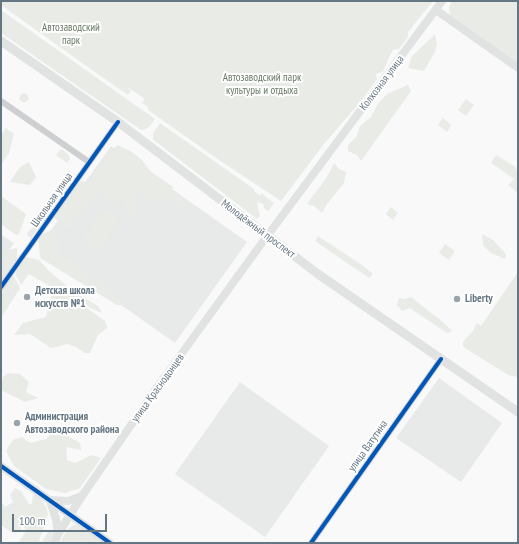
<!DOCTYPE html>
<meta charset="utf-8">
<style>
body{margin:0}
#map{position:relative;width:519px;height:544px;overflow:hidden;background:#f9f9f9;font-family:"PT Sans Narrow",sans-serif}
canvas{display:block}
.frame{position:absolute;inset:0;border:2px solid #657683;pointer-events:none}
.scale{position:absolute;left:12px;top:514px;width:95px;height:18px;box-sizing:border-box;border:2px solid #657683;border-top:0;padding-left:5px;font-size:12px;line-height:14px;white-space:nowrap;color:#657683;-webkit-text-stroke:3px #fff;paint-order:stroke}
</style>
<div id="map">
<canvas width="519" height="544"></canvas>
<div class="frame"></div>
<div class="scale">100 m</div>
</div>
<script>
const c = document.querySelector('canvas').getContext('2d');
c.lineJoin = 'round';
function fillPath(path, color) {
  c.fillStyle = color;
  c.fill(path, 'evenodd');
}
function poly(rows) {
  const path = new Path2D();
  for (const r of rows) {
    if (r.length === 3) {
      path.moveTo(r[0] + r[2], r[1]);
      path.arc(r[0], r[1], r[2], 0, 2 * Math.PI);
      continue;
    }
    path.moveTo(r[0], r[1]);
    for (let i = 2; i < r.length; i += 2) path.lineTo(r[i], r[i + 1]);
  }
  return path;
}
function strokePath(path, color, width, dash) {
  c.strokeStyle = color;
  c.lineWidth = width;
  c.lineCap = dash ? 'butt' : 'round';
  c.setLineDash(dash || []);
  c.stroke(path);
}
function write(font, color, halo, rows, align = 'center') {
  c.font = font + ' "PT Sans Narrow",sans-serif';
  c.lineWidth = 4;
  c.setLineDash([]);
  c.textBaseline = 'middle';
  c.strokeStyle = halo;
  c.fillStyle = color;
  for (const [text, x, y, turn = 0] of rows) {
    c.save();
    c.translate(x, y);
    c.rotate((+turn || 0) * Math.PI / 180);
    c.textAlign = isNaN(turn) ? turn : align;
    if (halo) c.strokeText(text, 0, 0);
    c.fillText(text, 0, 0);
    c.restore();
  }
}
const built = poly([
 [111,146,247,242,175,343,39,247],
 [1,235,14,243,1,262],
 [439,378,502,423,461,482,396,438],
 [240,382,329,446,265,537,175,474]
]);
const green = poly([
 [1,1,433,1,408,32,408,37,399,49,393,50,389,57,383,72,376,74,377,79,361,101,324,144,281,201,216,158,148,110,148,107,142,103,145,99,126,86,131,91,128,95,102,77,1,5],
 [452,1,518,1,518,64,450,15,449,7],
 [1,10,155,119,148,128,143,130,141,130,1,33],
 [435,34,437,44,435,52,424,71,408,68,412,56],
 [408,85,411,91,361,161,357,155,348,151,348,145,357,136,360,126,371,117,377,105,387,94],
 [24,98,4.5],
 [466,99,474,105,466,116,458,110],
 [443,118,451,125,447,132,438,125],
 [160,123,254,189,255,192,261,196,261,193,274,203,268,211,264,208,263,204,257,202,260,216,257,219,155,141,153,139,153,133],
 [6,128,14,134,9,153,1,165,1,135],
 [117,145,132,152,142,160,150,171,173,187,173,193,186,201,184,208,175,200,165,200,157,203,140,191,135,198,138,214,126,217,127,207,120,197,114,206,98,191,90,199,86,210,74,220,71,227,66,229,53,216,80,181,89,182],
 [60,150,63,150,68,154,70,159,67,163,56,155],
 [496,155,514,166,518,171,518,193,508,185,514,179,491,163],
 [29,162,36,177,30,185,10,182,20,167],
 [334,163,339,169,346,172,344,183,327,204,322,213,314,206,307,204,327,177],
 [69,171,75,175,31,238,27,235,27,233,41,219,44,212,66,180,65,176],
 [1,196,26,214,19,234,16,235,1,224],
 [391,207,398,213,393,220,386,214],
 [105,210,111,211,116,215,119,223,100,249,91,249,86,245,84,237,102,211],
 [51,230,60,236,59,254,82,268,94,279,122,301,122,305,117,305,40,258,38,236],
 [482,234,493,240,506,254,505,259,491,253,483,245],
 [318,236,362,265,373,274,369,278,315,241],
 [445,244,455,251,449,260,439,253],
 [17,248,17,260,10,270,20,288,1,318,1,252],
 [26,257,39,260,49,271,74,292,98,306,102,313,81,304,105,321,107,328,98,335,90,353,85,353,76,347,67,344,51,348,30,334,14,335,23,323,46,317,53,290,71,298,29,274,21,285,15,273],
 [518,272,518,377,508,375,465,348,462,344,467,337,473,331,477,323,481,326],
 [411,297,444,323,452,331,447,333,410,308,402,311,397,305,399,298,405,299],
 [8,373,20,374,29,382,26,392,38,398,25,402,1,390,3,377],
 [55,429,80,443,81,450,66,447,67,460,75,463,92,455,101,458,80,488,65,493,46,489,14,466,6,451,13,440,22,437,30,443,46,439],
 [15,488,21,491,29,504,32,504,33,494,40,498,46,507,48,514,44,523,44,527,39,540,42,542,48,532,52,530,55,531,52,543,18,543,26,531,22,522,20,523,21,530,11,532,1,525,1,501,5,507,13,502,10,495],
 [76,524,105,543,61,543,63,536,69,528]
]);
const street = poly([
 [1,101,89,162],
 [1,287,118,122],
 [311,543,441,359]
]);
const secondary = poly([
 [436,10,518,68],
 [1,466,110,543],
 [50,500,68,501,82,496],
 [50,501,56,519,58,534],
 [55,543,58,534,82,496,156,389,259,247,442,1]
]);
const primary = poly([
 [1,41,118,122,318,274,518,412]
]);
const cycleway = poly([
 [1,287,118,122],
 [1,466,110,543],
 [311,543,441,359]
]);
const markers = [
 [27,297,4,"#99a4ac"],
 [457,299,4,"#99a4ac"],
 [17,423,4,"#99a4ac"]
];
const parkNames = [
 ["Автозаводский",71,28],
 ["парк",71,41],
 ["Автозаводский парк",262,78],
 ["культуры и отдыха",262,91]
];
const streetNames = [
 ["Колхозная улица",382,83,-53],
 ["Школьная улица",52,200,-55],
 ["Молодёжный проспект",258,229,37],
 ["улица Краснодонцев",158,388,-54],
 ["улица Ватутина",368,446,-55]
];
const poiNames = [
 ["Детская школа",35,291],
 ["искусств №1",35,304],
 ["Liberty",465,299],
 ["Администрация",25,417],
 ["Автозаводского района",25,430]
];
fillPath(built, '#e8e9e9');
fillPath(green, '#e8ebe6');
strokePath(street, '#cecfd0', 6);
strokePath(secondary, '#e1e2e2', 8);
strokePath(primary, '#e1e2e2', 9);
strokePath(cycleway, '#0057b8', 4);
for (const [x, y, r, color] of markers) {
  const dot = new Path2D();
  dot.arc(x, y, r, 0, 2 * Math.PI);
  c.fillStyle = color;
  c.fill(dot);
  strokePath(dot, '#fff', 1.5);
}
write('11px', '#687a64', '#fff', parkNames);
write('11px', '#657683', '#fff', streetNames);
write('bold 11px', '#657683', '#fff', poiNames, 'left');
</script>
